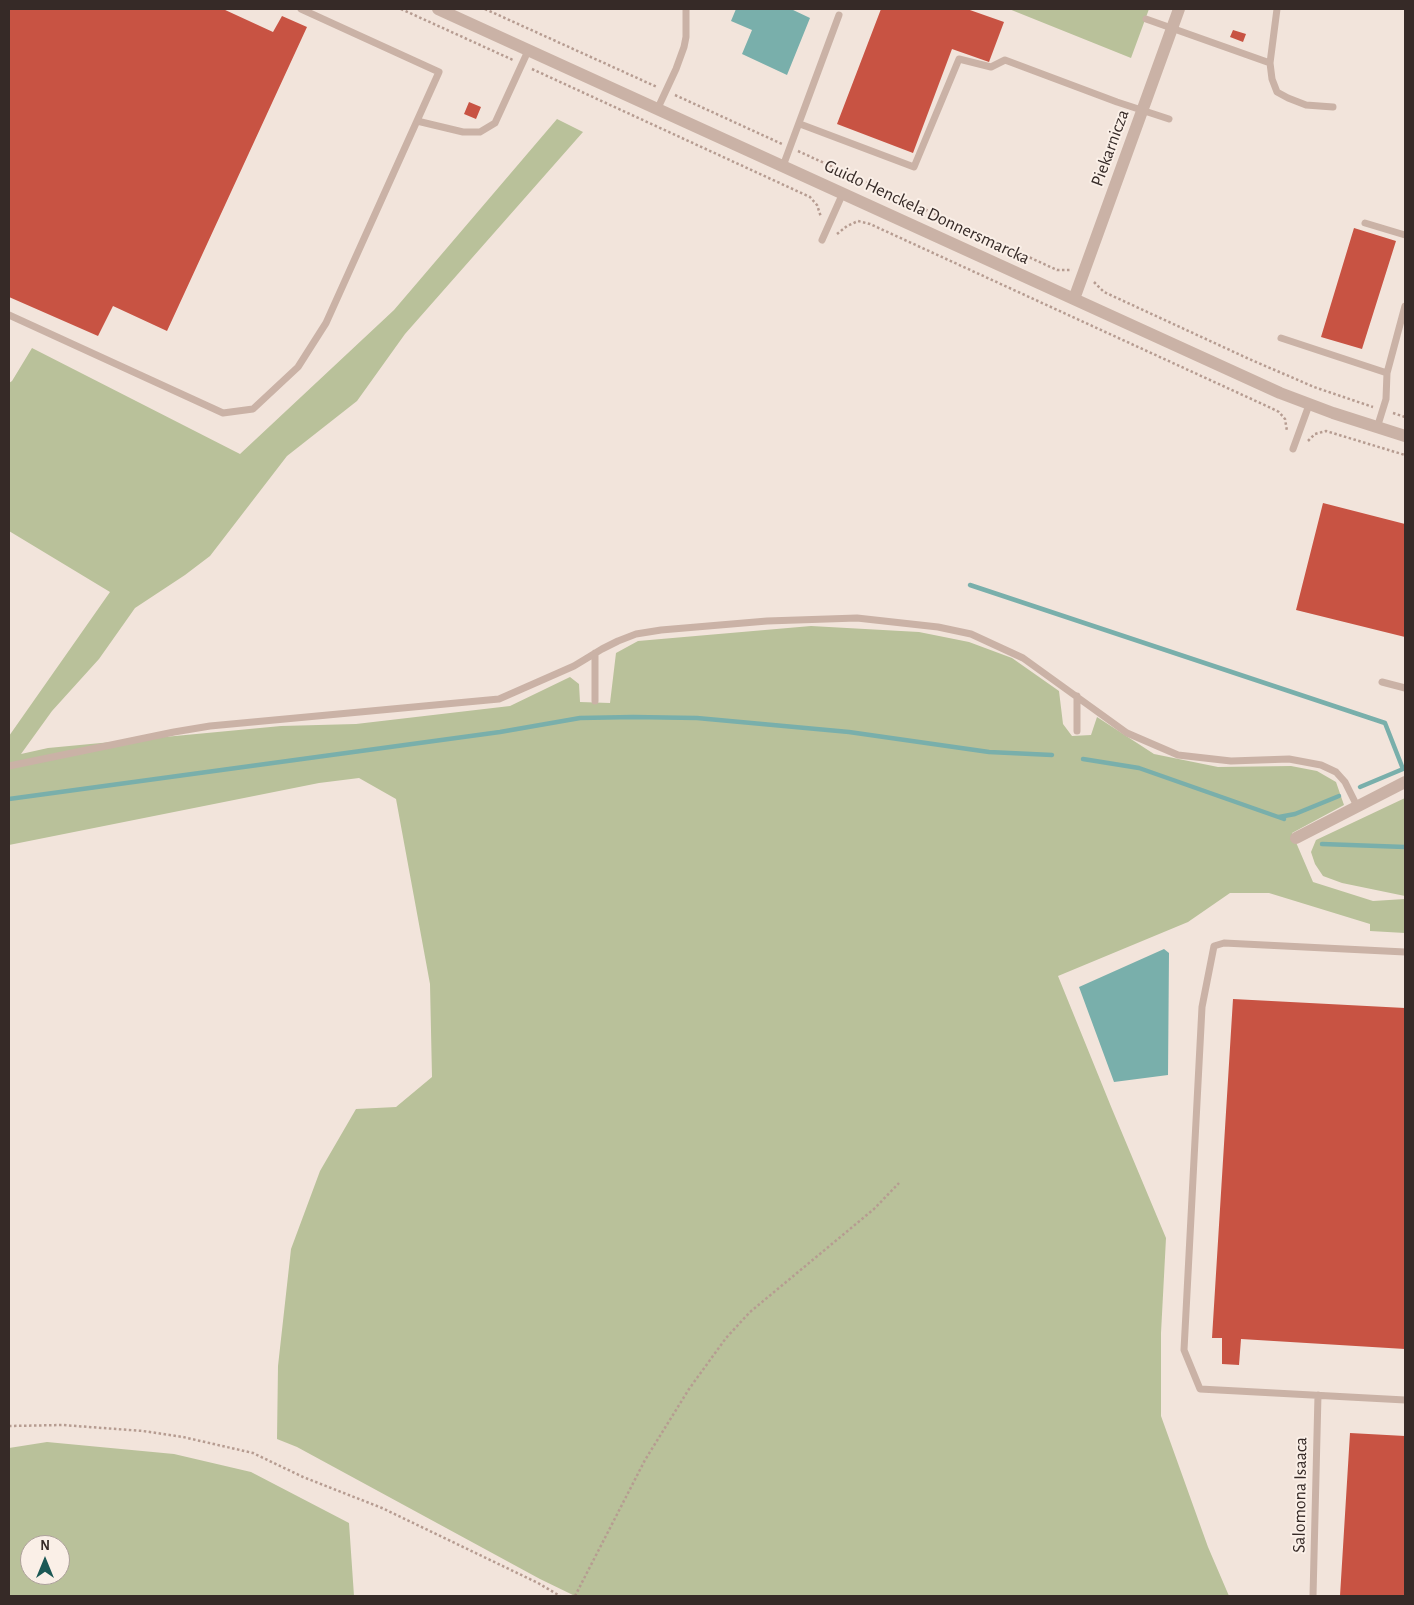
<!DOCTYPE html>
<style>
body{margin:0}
#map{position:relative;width:1414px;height:1605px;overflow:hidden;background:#f2e4db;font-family:"Alegreya Sans",sans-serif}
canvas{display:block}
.frame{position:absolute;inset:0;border:10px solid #362a27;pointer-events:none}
.north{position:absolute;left:20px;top:1535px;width:50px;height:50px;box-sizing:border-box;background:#faefe7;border:1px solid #aca09a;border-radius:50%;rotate:0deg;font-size:14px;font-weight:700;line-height:20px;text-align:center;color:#362a27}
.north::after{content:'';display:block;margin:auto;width:18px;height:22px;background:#1c5855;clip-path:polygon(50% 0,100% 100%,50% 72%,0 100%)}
</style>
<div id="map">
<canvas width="1414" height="1605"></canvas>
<div class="frame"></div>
<div class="north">N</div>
</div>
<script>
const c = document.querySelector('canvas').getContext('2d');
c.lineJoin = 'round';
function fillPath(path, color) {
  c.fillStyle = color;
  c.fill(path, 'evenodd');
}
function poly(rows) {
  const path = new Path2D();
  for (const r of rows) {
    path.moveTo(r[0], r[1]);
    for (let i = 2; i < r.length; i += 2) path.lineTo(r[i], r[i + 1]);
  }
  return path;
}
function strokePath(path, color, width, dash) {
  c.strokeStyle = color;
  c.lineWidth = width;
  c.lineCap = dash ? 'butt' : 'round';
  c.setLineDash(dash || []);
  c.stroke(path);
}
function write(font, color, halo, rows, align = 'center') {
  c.font = font + ' "Alegreya Sans",sans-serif';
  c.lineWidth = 4;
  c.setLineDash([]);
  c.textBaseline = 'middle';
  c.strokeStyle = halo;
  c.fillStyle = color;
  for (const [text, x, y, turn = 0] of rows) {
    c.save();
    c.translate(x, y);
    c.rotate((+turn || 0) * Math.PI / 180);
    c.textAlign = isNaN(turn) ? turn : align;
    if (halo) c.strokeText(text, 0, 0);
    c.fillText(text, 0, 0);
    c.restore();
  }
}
const green = poly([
 [1009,9,1149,9,1131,58],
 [557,119,583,132,405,334,357,401,287,456,210,556,185,575,135,608,99,659,52,711,21,754,48,748,281,726,356,724,510,706,570,677,579,684,580,702,610,703,616,653,638,641,811,626,919,632,969,642,1012,658,1059,691,1063,724,1072,736,1091,735,1097,717,1154,754,1218,767,1291,766,1317,771,1336,782,1344,805,1292,833,1313,882,1373,901,1405,899,1405,933,1370,931,1370,924,1269,893,1230,893,1188,922,1058,976,1112,1109,1166,1238,1161,1333,1161,1416,1208,1547,1229,1596,575,1596,540,1579,297,1447,277,1439,278,1366,291,1249,320,1171,356,1109,396,1107,432,1077,430,984,396,799,359,778,319,783,9,845,9,736,110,592,9,531,9,383,12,381,32,348,240,454,394,310],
 [1405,798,1405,896,1342,883,1323,876,1315,864,1311,852,1316,840],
 [47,1442,174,1454,251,1472,349,1523,354,1596,9,1596,9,1448],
 [30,1545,60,1545,60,1575,30,1575]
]);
const water = poly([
 [736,9,791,9,810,18,787,75,742,54,752,30,731,21],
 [1164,949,1169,953,1168,1075,1114,1082,1079,987]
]);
const stream = poly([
 [970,585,1385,723,1403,769,1360,787],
 [1083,759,1139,768,1284,819],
 [9,799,500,732,580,718,633,717,697,718,849,732,989,752,1052,755],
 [1279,817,1295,814,1339,796],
 [1322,844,1405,847]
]);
const building = poly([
 [9,9,223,9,273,32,282,16,307,27,167,331,113,306,98,336,9,297],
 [881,9,967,9,1004,22,989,62,952,49,913,153,837,124],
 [1233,30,1246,34,1243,42,1230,37],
 [469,102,481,107,476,119,464,114],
 [1354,228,1396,241,1362,349,1321,337],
 [1323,503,1405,524,1405,637,1296,610],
 [1233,999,1405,1008,1405,1349,1241,1339,1239,1365,1222,1364,1222,1338,1212,1338],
 [1350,1433,1405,1436,1405,1596,1340,1596]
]);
const path = poly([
 [401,9,513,60],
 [485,9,657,87],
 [532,69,810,197,817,205,821,217],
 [675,95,782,144],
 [798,151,1057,270,1072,270],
 [837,234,847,226,858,221,870,224,1271,408,1279,412,1285,419,1287,431],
 [1094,282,1104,292,1247,358,1314,387,1373,407],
 [1393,413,1405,417],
 [1308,441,1315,434,1326,431,1405,455],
 [9,1426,63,1425,143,1431,183,1437,253,1453,303,1477,382,1508,538,1583,560,1596],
 [575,1596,645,1460,689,1389,726,1338,750,1312,874,1209,899,1183]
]);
const service = poly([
 [1146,19,1270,63,1277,9],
 [1270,63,1272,79,1277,92,1288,98,1306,105,1333,107],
 [657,110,676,69,684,47,686,37,686,9],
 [417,121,463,132,480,132,495,123,528,51],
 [800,124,914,167,959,59,991,67,1005,60,1117,102,1169,119],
 [783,166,839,15],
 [1365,223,1405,235],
 [822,240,843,193],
 [9,315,223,413,253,409,298,367,326,323,439,72,301,9],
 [1281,338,1387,373],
 [1377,428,1386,399,1387,373,1405,306],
 [1293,449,1309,405],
 [1382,682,1405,688],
 [1077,696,1077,731],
 [595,701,595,653],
 [9,766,174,732,210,726,499,699,574,666,602,649,618,641,636,634,661,630,767,621,857,618,938,627,971,634,1023,658,1127,733,1178,755,1231,761,1289,759,1321,765,1336,772,1345,782,1357,806],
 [1405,952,1224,943,1214,946,1202,1007,1184,1350,1200,1389,1405,1400],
 [1313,1596,1318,1395]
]);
const minor = poly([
 [438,9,1280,393,1333,413,1405,436],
 [1074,299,1179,9],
 [1296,838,1405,782]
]);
const streetNames = [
 ["Piekarnicza",1110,148,-70],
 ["Guido Henckela Donnersmarcka",927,212,25],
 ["Salomona Isaaca",1300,1495,-89]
];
fillPath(green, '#b9c19a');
fillPath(water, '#79afab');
strokePath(stream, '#79afab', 4.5);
fillPath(building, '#c85343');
strokePath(path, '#b69c91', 2.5, [2.5, 2.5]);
strokePath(service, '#cab2a6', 7);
strokePath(minor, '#cab2a6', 12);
write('18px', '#362a27', '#faefe7', streetNames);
</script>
